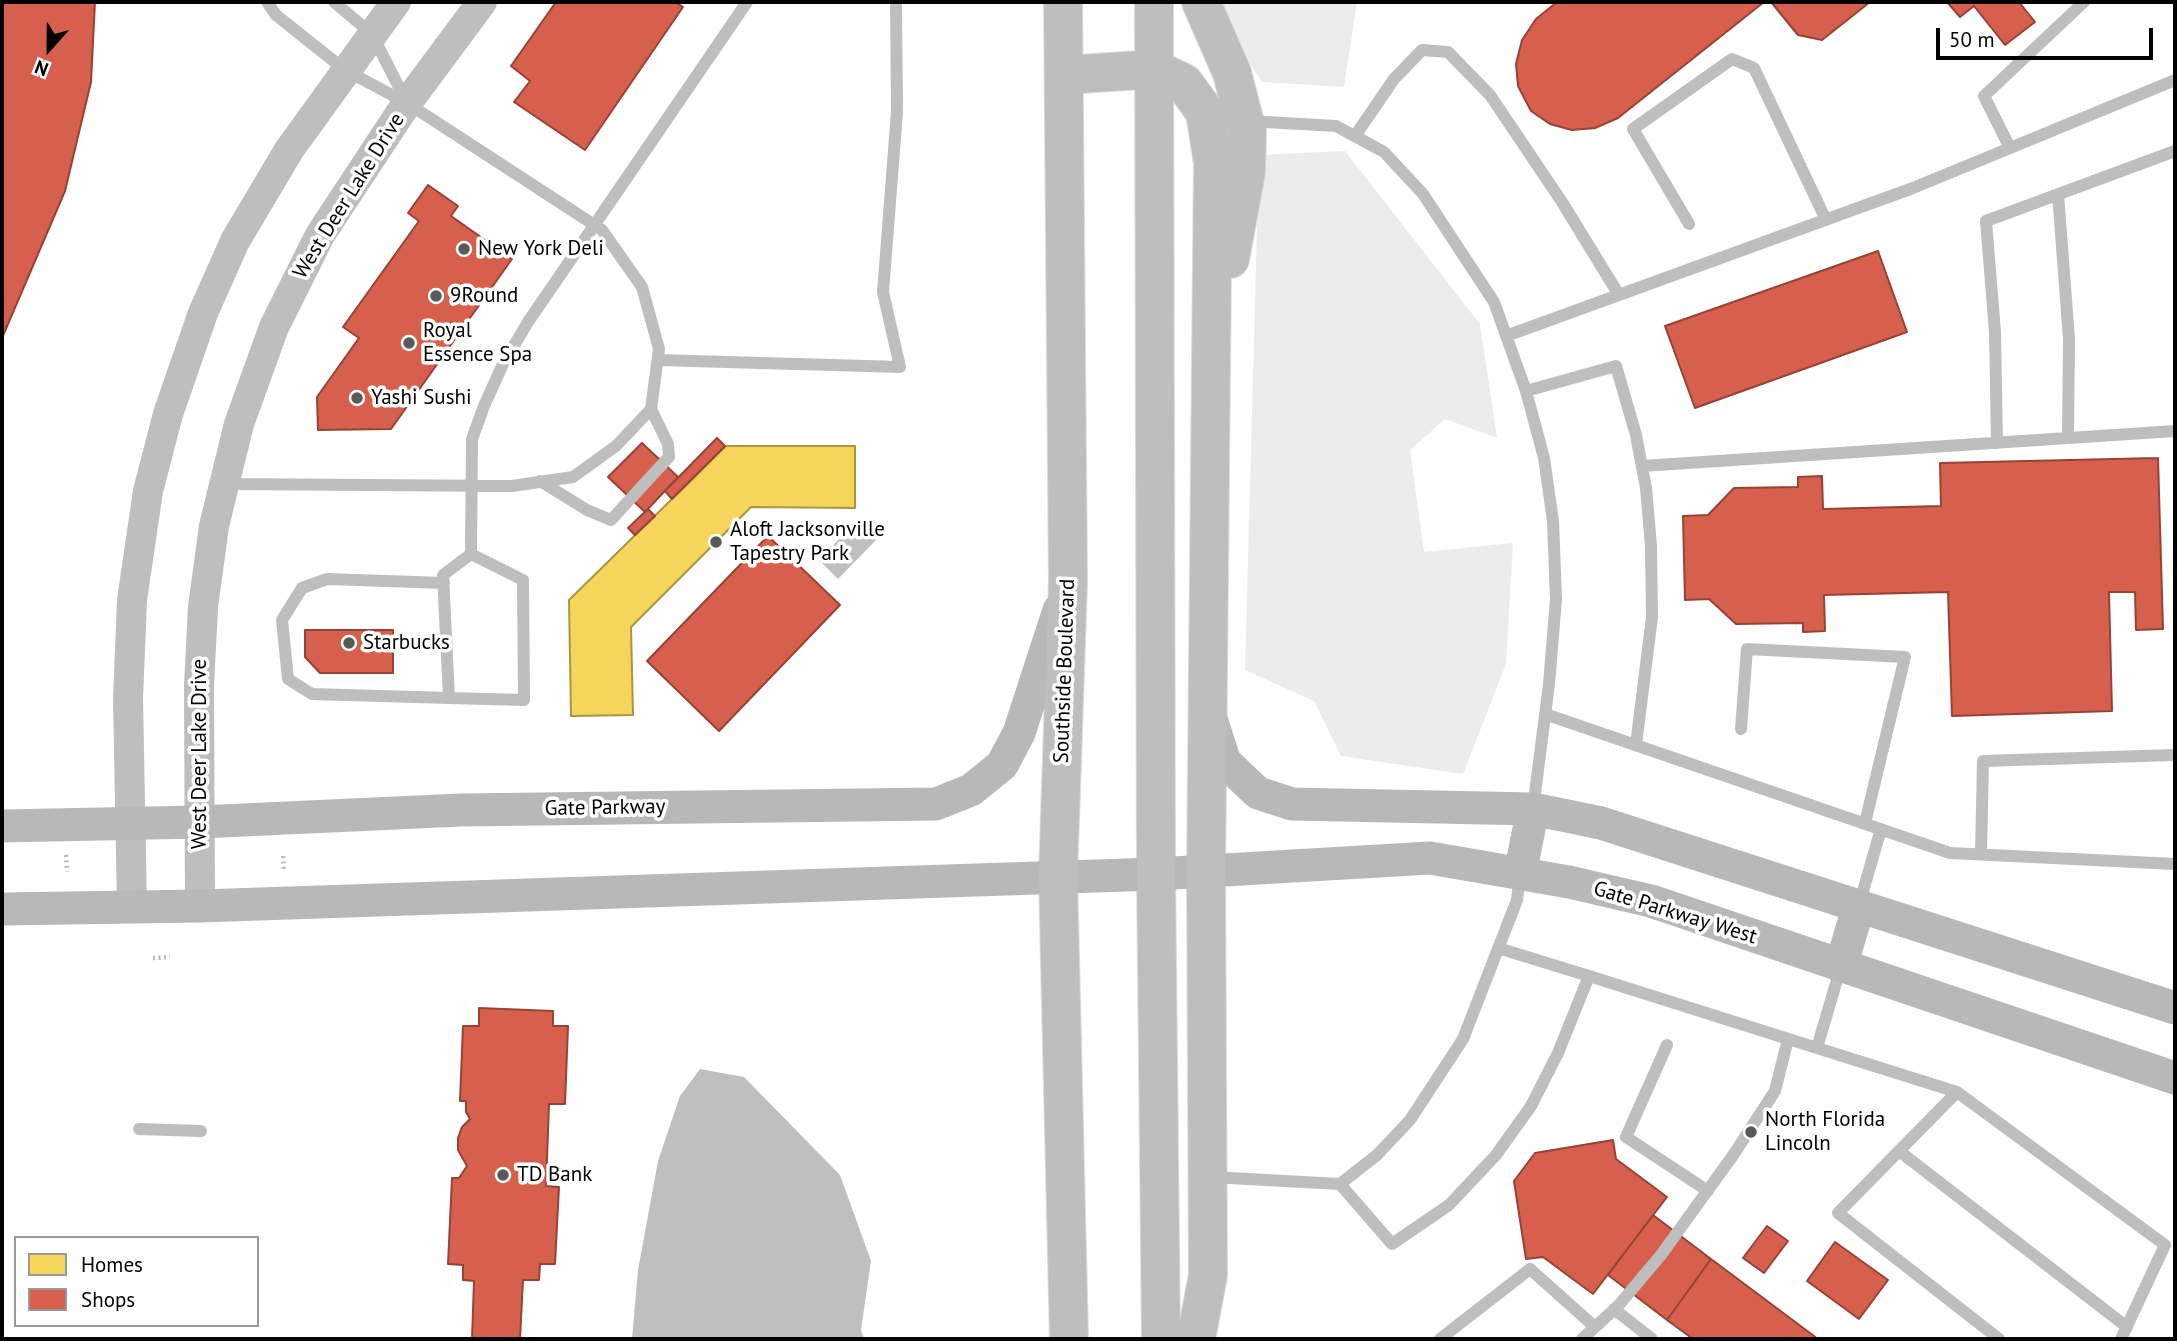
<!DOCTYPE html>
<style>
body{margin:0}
#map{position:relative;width:2177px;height:1341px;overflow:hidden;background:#fff;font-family:"PT Sans",sans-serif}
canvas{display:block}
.frame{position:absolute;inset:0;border:4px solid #000;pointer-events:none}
.legend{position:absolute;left:14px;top:1236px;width:245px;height:91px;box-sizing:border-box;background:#fff;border:2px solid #999;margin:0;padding:9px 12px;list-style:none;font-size:21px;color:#000}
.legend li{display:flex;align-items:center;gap:14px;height:35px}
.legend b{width:35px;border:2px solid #999}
.north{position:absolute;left:14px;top:14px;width:70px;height:70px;-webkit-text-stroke:5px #fff;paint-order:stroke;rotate:201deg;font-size:19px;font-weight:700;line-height:28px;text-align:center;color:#000}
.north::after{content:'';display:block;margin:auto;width:24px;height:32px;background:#000;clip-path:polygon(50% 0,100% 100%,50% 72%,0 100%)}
.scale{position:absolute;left:1936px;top:28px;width:217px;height:32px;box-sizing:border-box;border:4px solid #000;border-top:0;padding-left:9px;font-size:21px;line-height:24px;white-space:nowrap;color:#000;-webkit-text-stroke:5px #fff;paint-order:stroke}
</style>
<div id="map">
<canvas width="2177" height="1341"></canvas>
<div class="frame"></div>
<ul class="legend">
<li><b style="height:19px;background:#f6d55c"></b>Homes</li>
<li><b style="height:19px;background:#d6604d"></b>Shops</li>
</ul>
<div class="north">N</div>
<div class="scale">50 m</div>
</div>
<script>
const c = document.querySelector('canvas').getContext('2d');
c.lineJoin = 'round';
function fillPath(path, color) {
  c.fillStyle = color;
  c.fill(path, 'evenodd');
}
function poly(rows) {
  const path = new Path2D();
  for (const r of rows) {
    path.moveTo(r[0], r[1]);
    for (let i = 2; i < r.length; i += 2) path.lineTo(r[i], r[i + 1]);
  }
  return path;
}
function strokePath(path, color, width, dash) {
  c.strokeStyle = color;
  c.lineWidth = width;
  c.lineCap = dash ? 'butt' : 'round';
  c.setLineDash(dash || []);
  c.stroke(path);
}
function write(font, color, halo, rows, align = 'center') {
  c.font = font + ' "PT Sans",sans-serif';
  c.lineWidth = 7;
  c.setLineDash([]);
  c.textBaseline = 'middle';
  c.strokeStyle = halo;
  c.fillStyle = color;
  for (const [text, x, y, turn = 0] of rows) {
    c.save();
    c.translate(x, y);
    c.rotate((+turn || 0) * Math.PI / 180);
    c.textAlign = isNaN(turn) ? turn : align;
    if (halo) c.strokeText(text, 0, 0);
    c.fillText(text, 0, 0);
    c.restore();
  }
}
const green = poly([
 [1220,2,1357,2,1344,87,1262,82,1219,16],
 [1345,151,1480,324,1497,438,1445,419,1410,450,1424,552,1513,543,1506,664,1463,774,1341,756,1314,701,1245,670,1259,155]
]);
const water = poly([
 [856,521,876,540,838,579,819,560],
 [700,1069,744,1077,840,1175,871,1261,861,1330,864,1339,632,1339,638,1270,658,1161,680,1096]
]);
const homes = poly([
 [726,446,855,446,855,508,751,507,631,627,633,715,571,716,569,600,726,446]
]);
const shops = poly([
 [2,2,95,2,91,82,65,191,2,338,2,2],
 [556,2,675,2,683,7,585,150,514,102,530,81,511,66,556,2],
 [1557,2,1764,2,1618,118,1595,128,1572,130,1550,124,1531,111,1518,86,1516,64,1522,40,1536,19,1557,2],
 [1771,2,1870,2,1822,40,1798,35,1771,2],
 [1947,2,2019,2,2035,22,2005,45,1974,6,1960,17,1947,2],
 [428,185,458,206,451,216,512,259,391,429,318,430,317,397,359,338,343,327,419,221,408,213,428,185],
 [1878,251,1907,332,1695,408,1665,326,1878,251],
 [717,438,725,446,672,499,665,491,717,438],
 [642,443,678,477,645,512,608,477,642,443],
 [2158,458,2163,629,2136,630,2135,592,2109,592,2112,711,1952,716,1948,592,1824,595,1825,631,1803,632,1803,623,1736,624,1709,599,1685,600,1683,516,1708,515,1734,488,1798,487,1798,477,1822,476,1823,509,1941,506,1940,463,2158,458],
 [648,509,655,516,635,535,628,528,648,509],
 [768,536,840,605,719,731,647,661,768,536],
 [305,630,393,630,393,673,320,673,305,657,305,630],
 [479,1008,553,1011,553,1026,568,1026,565,1104,549,1104,546,1186,559,1187,555,1264,540,1264,539,1280,523,1280,520,1339,472,1339,474,1281,463,1280,463,1265,448,1264,452,1178,459,1178,467,1166,458,1150,458,1138,462,1127,470,1119,466,1112,466,1101,460,1101,463,1026,479,1026,479,1008],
 [1613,1140,1616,1159,1667,1197,1593,1294,1543,1257,1526,1259,1514,1181,1535,1153,1613,1140],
 [1653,1215,1711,1259,1667,1320,1608,1275,1653,1215],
 [1767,1226,1788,1241,1764,1273,1743,1258,1767,1226],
 [1835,1242,1888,1280,1859,1319,1807,1281,1835,1242],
 [1711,1259,1818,1339,1693,1339,1667,1320,1711,1259]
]);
const path = poly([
 [66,855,67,872],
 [283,856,284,872],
 [153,958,170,957]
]);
const service = poly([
 [267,2,276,15,345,70,407,103,372,34,334,2],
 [1248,121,1336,126,1384,152,1423,194,1494,302,1526,391,1544,458,1553,521,1556,599,1549,684,1533,809],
 [1355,136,1394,79,1422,50,1448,52,1490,95,1562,202,1619,295],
 [2010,148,1984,96,2084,2],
 [2058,194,2069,339,2068,438],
 [1689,224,1633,129,1732,59,1754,68,1826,220],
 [1506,336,1913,188,2175,80],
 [658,360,900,367,883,292,897,112,896,2],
 [1526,391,1616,366,1636,435,1646,488,1651,546,1652,617,1636,745],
 [1997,443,1995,332,1986,221,2175,151],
 [1642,466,2175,431],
 [540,481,587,510,611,520,669,457,668,444,651,409],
 [223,484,512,486,573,477,616,446,651,409,659,349,642,287,602,230,407,103],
 [471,554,523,580,524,700,449,698,443,575,471,554,472,439,484,406,503,364,528,322,747,2],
 [444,583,327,579,302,588,282,620,288,679,312,694,449,698],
 [1545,714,1950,853,2175,864],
 [1741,729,1747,649,1905,657,1865,823],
 [1981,854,1983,761,2175,755],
 [1859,905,1881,829],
 [1498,948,1589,976],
 [1841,966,1817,1048,1957,1092,2165,1245,2121,1339],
 [1667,1045,1626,1137,1708,1191],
 [1957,1092,1838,1213,1999,1339],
 [139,1129,201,1131],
 [1899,1151,2127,1327],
 [1211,1177,1340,1184,1392,1244,1449,1205,1496,1155,1531,1106,1558,1053,1589,976,1817,1048],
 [1340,1184,1377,1155,1410,1120,1463,1039,1517,900,1520,875],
 [1614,1309,1652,1339],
 [1440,1339,1530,1269,1595,1327],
 [1582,1339,1618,1306,1661,1255,1734,1154,1775,1091,1788,1039]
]);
const tertiary = poly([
 [200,906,199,686,203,607,214,526,239,424,274,327,320,235,407,103,482,2],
 [132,908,128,699,132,600,148,491,168,414,203,313,235,241,289,150,396,2]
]);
const secondary = poly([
 [1212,722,1225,762,1258,793,1292,804,1533,809,1601,823,2175,1008],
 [2,826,200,822,461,810,936,804,971,790,1002,765,1019,733,1059,610],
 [1520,874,1533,809],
 [2,909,200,906,1156,874,1430,858,1569,882,1651,901,2175,1078],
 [1841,966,1859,905]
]);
const trunk = poly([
 [1063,2,1068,581,1058,876,1069,1339],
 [1154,2,1156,874,1161,1339],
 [1201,2,1232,73,1247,131,1246,172,1230,259],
 [1065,75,1155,69,1184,83,1205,112,1213,163,1206,871,1208,1275,1196,1339]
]);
const markers = [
 [464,249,7,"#595959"],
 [436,296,7,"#595959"],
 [409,343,7,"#595959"],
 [357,398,7,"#595959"],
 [716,542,7,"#595959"],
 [349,643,7,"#595959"],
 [1751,1132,7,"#595959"],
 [503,1175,7,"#595959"]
];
const streetNames = [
 ["West Deer Lake Drive",349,196,-58],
 ["Southside Boulevard",1065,671,-88],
 ["West Deer Lake Drive",200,754,-90],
 ["Gate Parkway",605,808,-1],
 ["Gate Parkway West",1675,913,17]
];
const poiNames = [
 ["New York Deli",478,249],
 ["9Round",450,296],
 ["Royal",423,331],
 ["Essence Spa",423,355],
 ["Yashi Sushi",371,398],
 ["Aloft Jacksonville",730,530],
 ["Tapestry Park",730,554],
 ["Starbucks",363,643],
 ["North Florida",1765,1120],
 ["Lincoln",1765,1144],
 ["TD Bank",517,1175]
];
fillPath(green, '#ececec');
fillPath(water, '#bfbfbf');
fillPath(homes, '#f6d55c');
strokePath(homes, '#ac9540', 2);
fillPath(shops, '#d6604d');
strokePath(shops, '#964336', 2);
strokePath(trunk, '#dbdbdb', 40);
strokePath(path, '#b9b9b9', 4.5, [2, 3.5]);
strokePath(service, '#bebebe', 12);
strokePath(tertiary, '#bebebe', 30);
strokePath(secondary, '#b8b8b8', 33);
strokePath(trunk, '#bebebe', 38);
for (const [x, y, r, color] of markers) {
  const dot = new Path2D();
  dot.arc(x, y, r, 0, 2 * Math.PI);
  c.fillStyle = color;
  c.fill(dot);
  strokePath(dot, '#fff', 2.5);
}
write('21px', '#000', '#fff', streetNames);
write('21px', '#000', '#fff', poiNames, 'left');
</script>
